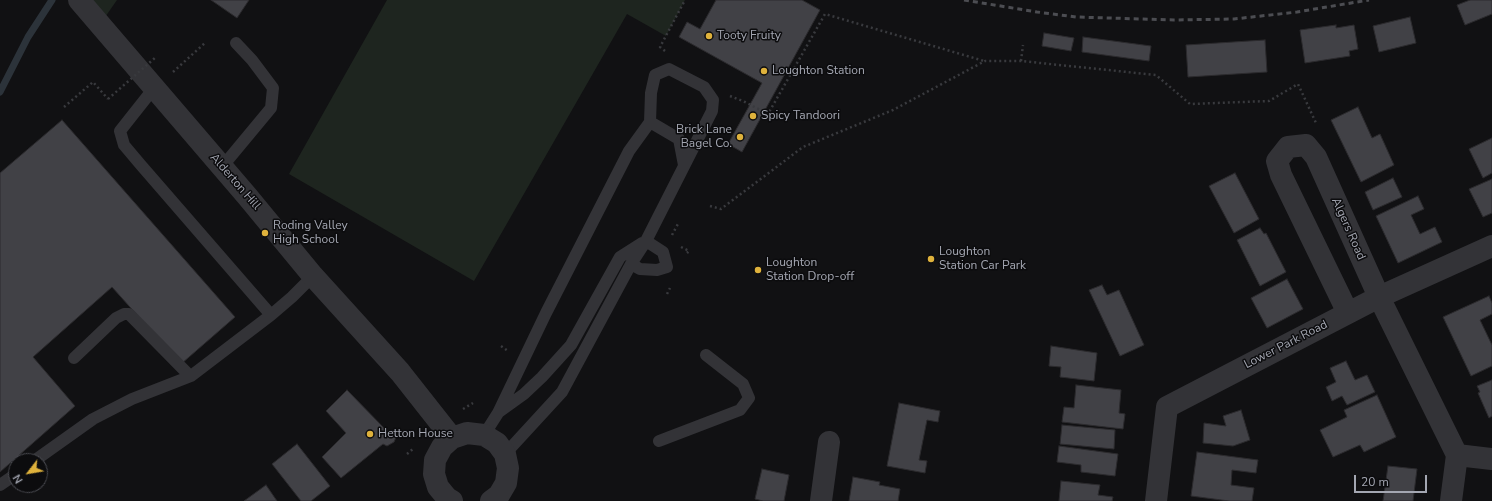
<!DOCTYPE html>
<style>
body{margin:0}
#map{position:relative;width:1492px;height:501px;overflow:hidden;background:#111113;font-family:"Nunito Sans",sans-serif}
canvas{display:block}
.north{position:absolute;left:8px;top:453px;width:40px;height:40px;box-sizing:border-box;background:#0c0c0e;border:1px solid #494a50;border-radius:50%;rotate:239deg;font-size:11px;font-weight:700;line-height:16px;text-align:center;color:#a4a7b2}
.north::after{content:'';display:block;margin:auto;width:14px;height:18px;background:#dfb23c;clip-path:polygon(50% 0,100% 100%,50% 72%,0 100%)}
.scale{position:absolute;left:1354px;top:475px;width:73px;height:18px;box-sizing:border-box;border:2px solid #a4a7b2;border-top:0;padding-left:5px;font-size:12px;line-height:14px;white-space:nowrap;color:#a4a7b2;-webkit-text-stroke:3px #0c0c0e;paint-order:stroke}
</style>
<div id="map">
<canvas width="1492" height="501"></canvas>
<div class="north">N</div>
<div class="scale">20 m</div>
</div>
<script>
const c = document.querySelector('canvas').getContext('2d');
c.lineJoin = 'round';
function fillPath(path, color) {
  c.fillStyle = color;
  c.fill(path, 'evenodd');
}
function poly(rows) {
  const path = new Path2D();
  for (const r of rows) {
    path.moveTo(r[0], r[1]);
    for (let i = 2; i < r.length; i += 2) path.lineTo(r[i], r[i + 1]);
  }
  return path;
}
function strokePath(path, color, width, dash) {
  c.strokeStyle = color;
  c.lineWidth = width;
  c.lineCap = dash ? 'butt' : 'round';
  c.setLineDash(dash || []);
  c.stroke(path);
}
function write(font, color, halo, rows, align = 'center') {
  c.font = font + ' "Nunito Sans",sans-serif';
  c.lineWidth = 3;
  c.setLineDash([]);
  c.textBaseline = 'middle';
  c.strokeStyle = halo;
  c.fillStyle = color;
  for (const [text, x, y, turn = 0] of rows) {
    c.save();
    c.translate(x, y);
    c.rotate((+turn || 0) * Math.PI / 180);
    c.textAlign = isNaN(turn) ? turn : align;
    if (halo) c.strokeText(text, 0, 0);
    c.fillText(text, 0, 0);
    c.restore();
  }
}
const green = poly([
 [81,0,117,0,101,23],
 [387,0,685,0,666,36,627,14,474,281,289,174]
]);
const stream = poly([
 [0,92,28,37,52,0]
]);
const building = poly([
 [211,0,249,0,237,18,211,0],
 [716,0,802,0,820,10,742,152,728,144,762,83,679,37,687,22,700,29,716,0],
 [1470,0,1492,0,1492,14,1465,25,1457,5,1470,0],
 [1410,17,1416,43,1379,52,1373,26,1410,17],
 [1336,25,1336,28,1354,25,1358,49,1349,51,1350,56,1305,63,1300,30,1336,25],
 [1044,33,1074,38,1071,51,1042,46,1044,33],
 [1083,37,1151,46,1149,61,1082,52,1083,37],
 [1265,40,1267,72,1188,77,1186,45,1265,40],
 [1358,107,1372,138,1380,134,1394,165,1361,182,1331,120,1358,107],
 [62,120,235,317,181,364,112,287,33,357,75,406,0,472,0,173,62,120],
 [1492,138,1492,173,1483,178,1469,149,1492,138],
 [1235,173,1259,219,1234,233,1209,186,1235,173],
 [1393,178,1402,197,1373,210,1365,192,1393,178],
 [1492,179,1492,213,1483,217,1469,189,1492,179],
 [1418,196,1424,209,1411,215,1420,234,1435,227,1442,242,1398,263,1376,216,1418,196],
 [1260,228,1264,234,1266,233,1286,272,1260,286,1237,240,1260,228],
 [1287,279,1303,309,1267,328,1251,298,1287,279],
 [1102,285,1107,295,1119,290,1144,345,1120,356,1089,290,1102,285],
 [1489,296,1492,303,1492,314,1480,320,1492,345,1492,366,1471,376,1443,317,1489,296],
 [1051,346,1097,353,1094,381,1060,377,1061,367,1049,366,1051,346],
 [1346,361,1355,380,1367,375,1375,392,1347,405,1342,396,1332,401,1326,387,1336,382,1330,368,1346,361],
 [1492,380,1492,416,1489,418,1478,393,1480,392,1477,386,1492,380],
 [1076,385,1121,390,1119,413,1125,414,1123,429,1062,422,1064,407,1074,408,1076,385],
 [347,390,386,430,392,431,396,437,394,442,387,446,383,444,341,478,322,457,346,433,326,411,347,390],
 [1377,395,1396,437,1364,452,1360,445,1333,457,1320,430,1347,417,1344,410,1377,395],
 [899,403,940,411,938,422,927,420,919,460,927,461,925,473,887,466,899,403],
 [1241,410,1250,440,1233,446,1203,443,1204,423,1226,426,1223,416,1241,410],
 [1062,425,1115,430,1114,449,1060,444,1062,425],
 [297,444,330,486,311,501,301,501,272,464,297,444],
 [1059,446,1118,454,1115,476,1081,472,1081,465,1057,462,1059,446],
 [1197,452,1258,460,1256,473,1232,470,1231,485,1254,488,1252,501,1229,501,1191,496,1197,452],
 [1388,466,1417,469,1413,501,1383,501,1388,466],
 [762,469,789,475,784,501,763,501,755,499,762,469],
 [853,477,880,482,879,485,900,489,898,501,849,501,853,477],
 [1061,481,1100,485,1098,495,1113,497,1112,501,1059,501,1061,481],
 [266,485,277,501,244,501,266,485]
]);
const path = poly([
 [665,51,660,47,685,0],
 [1021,61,1023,45],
 [173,72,206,42],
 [730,96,745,102,768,114,825,14,984,61],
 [64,107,93,82,108,99],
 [710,206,721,209,803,147,893,110,985,61,1021,61,1156,75,1190,104,1269,101,1298,84,1316,123],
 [672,235,679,222],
 [681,247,689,251,687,253],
 [667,294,670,288],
 [501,346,508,351],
 [463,409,473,403],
 [407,454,414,448]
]);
const service = poly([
 [154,88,120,131,124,145,140,164,271,315,292,297,313,276],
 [650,122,679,139,684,165],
 [222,167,271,108,273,88,252,60,236,43],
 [631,264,640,269,657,270,667,267,663,252,646,241],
 [74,358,116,318,124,314,129,314,190,376],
 [499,412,524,394,542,377,571,345,620,257,642,243],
 [484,435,498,413,546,313,629,151,650,122,651,93,655,75,669,69,704,87,713,100,712,111,646,241,631,264,562,392,505,454],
 [659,441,740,410,749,398,743,384,706,355],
 [34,461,93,419,132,399,191,376,271,315],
 [0,485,16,474]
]);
const minor = poly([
 [1348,313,1281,175,1277,161,1288,147,1306,145,1316,157,1379,297,1457,455,1451,501],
 [1457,455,1492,459],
 [821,501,829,442],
 [1156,501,1167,407,1379,297,1492,246]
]);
const tertiary = poly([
 [79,0,247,196,313,276,400,372,452,438],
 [452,501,447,498,438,487,434,474,435,460,442,447,452,438,467,433,484,435,497,443,505,454,508,468,506,483,499,495,491,501]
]);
const rail = poly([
 [964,0,1037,12,1076,17,1174,20,1234,19,1297,12,1369,0]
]);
const pathBridge = poly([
 [108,99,156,57]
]);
const markers = [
 [709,36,4,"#dfb23c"],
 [764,71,4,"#dfb23c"],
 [753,116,4,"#dfb23c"],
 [740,137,4,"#dfb23c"],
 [265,233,4,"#dfb23c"],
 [931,259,4,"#dfb23c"],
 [758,270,4,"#dfb23c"],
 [370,434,4,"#dfb23c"]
];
const poiNames = [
 ["Tooty Fruity",717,36],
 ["Loughton Station",772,71],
 ["Spicy Tandoori",761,116],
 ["Brick Lane",732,130,"right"],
 ["Bagel Co.",732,144,"right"],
 ["Roding Valley",273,226],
 ["High School",273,240],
 ["Loughton",939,252],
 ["Station Car Park",939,266],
 ["Loughton",766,263],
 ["Station Drop-off",766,277],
 ["Hetton House",378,434]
];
const streetNames = [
 ["Alderton Hill",235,182,49],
 ["Algers Road",1348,229,66],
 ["Lower Park Road",1286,345,-27]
];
fillPath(green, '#1e251f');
strokePath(stream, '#2c333a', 7);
fillPath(building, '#414146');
strokePath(building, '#2c2b2e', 1);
strokePath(path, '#393a3e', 2.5, [2, 3]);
strokePath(service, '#333337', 12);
strokePath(minor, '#333337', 22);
strokePath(tertiary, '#333337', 22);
strokePath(rail, '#4c4d52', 3, [5, 4]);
strokePath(pathBridge, '#393a3e', 2.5, [2, 3]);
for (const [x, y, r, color] of markers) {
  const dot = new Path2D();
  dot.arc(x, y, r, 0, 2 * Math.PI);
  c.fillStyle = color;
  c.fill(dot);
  strokePath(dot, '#0c0c0e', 1.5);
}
write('12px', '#a4a7b2', '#0c0c0e', poiNames, 'left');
write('12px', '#a4a7b2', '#0c0c0e', streetNames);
</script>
